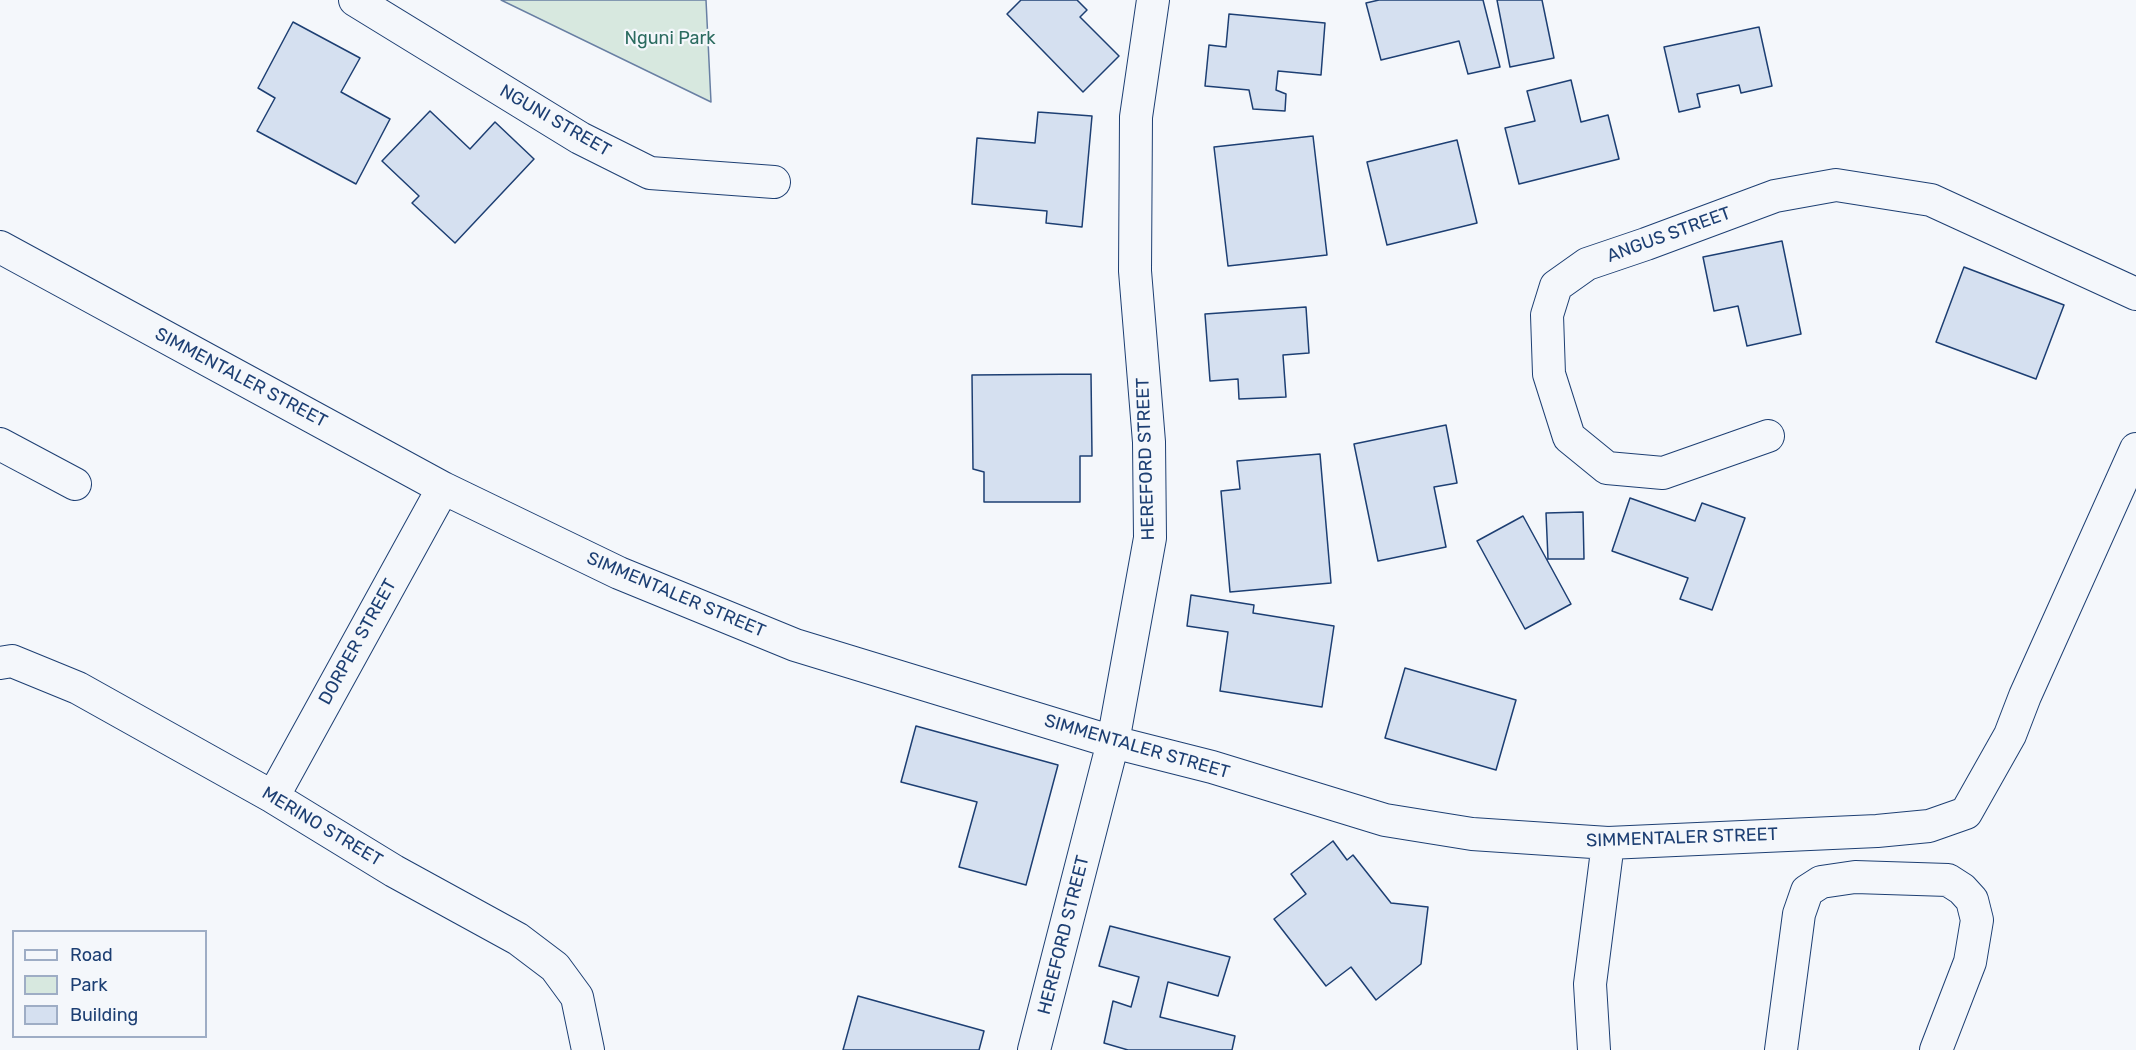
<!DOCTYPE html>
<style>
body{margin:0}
#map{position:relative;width:2136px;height:1050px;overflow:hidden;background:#f4f7fb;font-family:Rubik,sans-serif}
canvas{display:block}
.legend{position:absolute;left:12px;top:930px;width:195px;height:108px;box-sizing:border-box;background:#f4f7fb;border:2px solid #9eadc5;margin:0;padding:8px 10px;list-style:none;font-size:18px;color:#1d3f73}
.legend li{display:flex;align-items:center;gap:12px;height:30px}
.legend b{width:30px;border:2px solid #9eadc5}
</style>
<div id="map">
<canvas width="2136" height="1050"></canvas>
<ul class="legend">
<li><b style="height:8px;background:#f4f7fb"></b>Road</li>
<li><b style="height:16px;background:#d7e8df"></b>Park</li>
<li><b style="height:16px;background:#d5e0f0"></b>Building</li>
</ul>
</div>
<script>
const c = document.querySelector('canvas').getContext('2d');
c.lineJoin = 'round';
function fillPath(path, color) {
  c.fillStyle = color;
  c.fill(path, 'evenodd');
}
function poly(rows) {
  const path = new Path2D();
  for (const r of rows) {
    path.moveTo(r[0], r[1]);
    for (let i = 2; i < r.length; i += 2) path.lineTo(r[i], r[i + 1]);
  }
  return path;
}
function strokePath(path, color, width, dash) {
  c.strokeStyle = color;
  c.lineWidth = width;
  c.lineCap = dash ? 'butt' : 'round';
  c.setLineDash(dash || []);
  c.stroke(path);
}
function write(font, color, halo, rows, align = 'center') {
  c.font = font + ' Rubik,sans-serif';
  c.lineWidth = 4.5;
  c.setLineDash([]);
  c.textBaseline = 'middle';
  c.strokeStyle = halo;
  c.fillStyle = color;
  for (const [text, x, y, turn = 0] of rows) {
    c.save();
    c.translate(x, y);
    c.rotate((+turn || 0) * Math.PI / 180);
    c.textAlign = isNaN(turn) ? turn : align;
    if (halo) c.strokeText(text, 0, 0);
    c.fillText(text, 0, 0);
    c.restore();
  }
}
const green = poly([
 [501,0,706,0,711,102,501,0]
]);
const building = poly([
 [1021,0,1077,0,1087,10,1080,17,1119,56,1083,92,1007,14,1021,0],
 [1379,0,1483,0,1500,67,1468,74,1459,41,1381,60,1366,3,1379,0],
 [1497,0,1542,0,1554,58,1510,67,1497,0],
 [1229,14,1325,23,1321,75,1278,71,1276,90,1286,94,1285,111,1253,109,1249,90,1205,86,1209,45,1226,47,1229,14],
 [293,22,360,58,341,92,390,119,356,184,257,131,275,98,258,88,293,22],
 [1759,27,1772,86,1741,93,1739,85,1697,94,1700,107,1679,112,1664,47,1759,27],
 [1571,80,1581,122,1608,115,1619,159,1519,184,1505,128,1535,121,1527,91,1571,80],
 [430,111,470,149,495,122,534,159,455,243,412,203,419,196,382,161,430,111],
 [1038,112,1092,116,1082,227,1046,223,1047,211,972,204,977,138,1035,143,1038,112],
 [1313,136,1327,255,1228,266,1214,147,1313,136],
 [1457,140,1477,223,1387,245,1367,162,1457,140],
 [1782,241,1801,334,1747,346,1738,306,1714,311,1703,257,1782,241],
 [1964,267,2064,305,2036,379,1936,342,1964,267],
 [1306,307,1309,353,1283,355,1286,397,1239,399,1238,379,1210,381,1205,314,1306,307],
 [1091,374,1092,456,1080,456,1080,502,984,502,984,472,973,469,972,375,1091,374],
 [1446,425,1457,483,1434,487,1446,547,1378,561,1354,444,1446,425],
 [1320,454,1331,583,1230,592,1221,491,1240,489,1237,461,1320,454],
 [1630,498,1695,521,1702,503,1745,518,1712,610,1680,599,1688,578,1612,551,1630,498],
 [1583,512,1584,559,1548,559,1546,513,1583,512],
 [1523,516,1571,604,1525,629,1477,541,1523,516],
 [1191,595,1254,605,1253,613,1334,626,1322,707,1220,691,1228,632,1187,626,1191,595],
 [1405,668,1516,700,1496,770,1385,738,1405,668],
 [916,726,1058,765,1026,885,959,867,977,802,901,782,916,726],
 [1333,841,1347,860,1353,855,1391,903,1428,907,1421,964,1376,1000,1351,967,1326,986,1274,919,1306,894,1291,874,1333,841],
 [1110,926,1230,957,1218,996,1168,982,1160,1017,1235,1036,1232,1050,1128,1050,1104,1043,1113,1001,1131,1007,1139,977,1099,966,1110,926],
 [858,996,984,1031,979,1050,843,1050,858,996]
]);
const street = poly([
 [355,0,580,138,650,173,774,182],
 [0,247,443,488,619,573,795,645,1113,742,1212,767,1385,820,1472,834,1608,843,1877,831,1929,826,1966,813,2010,735,2025,696,2136,449],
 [1768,436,1663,473,1607,468,1569,437,1549,374,1547,315,1556,286,1587,264,1646,244,1775,196,1836,185,1931,200,2136,294],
 [0,444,75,484],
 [0,663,12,661,78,688,273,797,394,871,518,939,555,967,577,997,588,1050],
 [273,797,443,488],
 [1034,1050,1113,742,1150,538,1149,442,1135,271,1136,117,1153,0],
 [1594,1050,1590,984,1608,843],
 [1781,1050,1799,914,1807,891,1821,882,1855,877,1948,880,1962,889,1972,900,1977,920,1970,962,1936,1050]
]);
const parkNames = [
 ["Nguni Park",670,39]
];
const streetNames = [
 ["NGUNI STREET",555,121,30],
 ["ANGUS STREET",1669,235,-20],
 ["SIMMENTALER STREET",241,378,28],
 ["HEREFORD STREET",1146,459,-92],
 ["SIMMENTALER STREET",676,595,23],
 ["DORPER STREET",358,642,-61],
 ["SIMMENTALER STREET",1137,747,16],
 ["MERINO STREET",322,827,31],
 ["SIMMENTALER STREET",1682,838,-2],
 ["HEREFORD STREET",1064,935,-76]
];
fillPath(green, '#d7e8df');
strokePath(green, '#687fa3', 1.5);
fillPath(building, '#d5e0f0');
strokePath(building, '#1d3f73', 1.5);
strokePath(street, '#1d3f73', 34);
strokePath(street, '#f4f7fb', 32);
write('18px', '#2c6c60', '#f4f7fb', parkNames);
write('18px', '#1d3f73', '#f4f7fb', streetNames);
</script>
